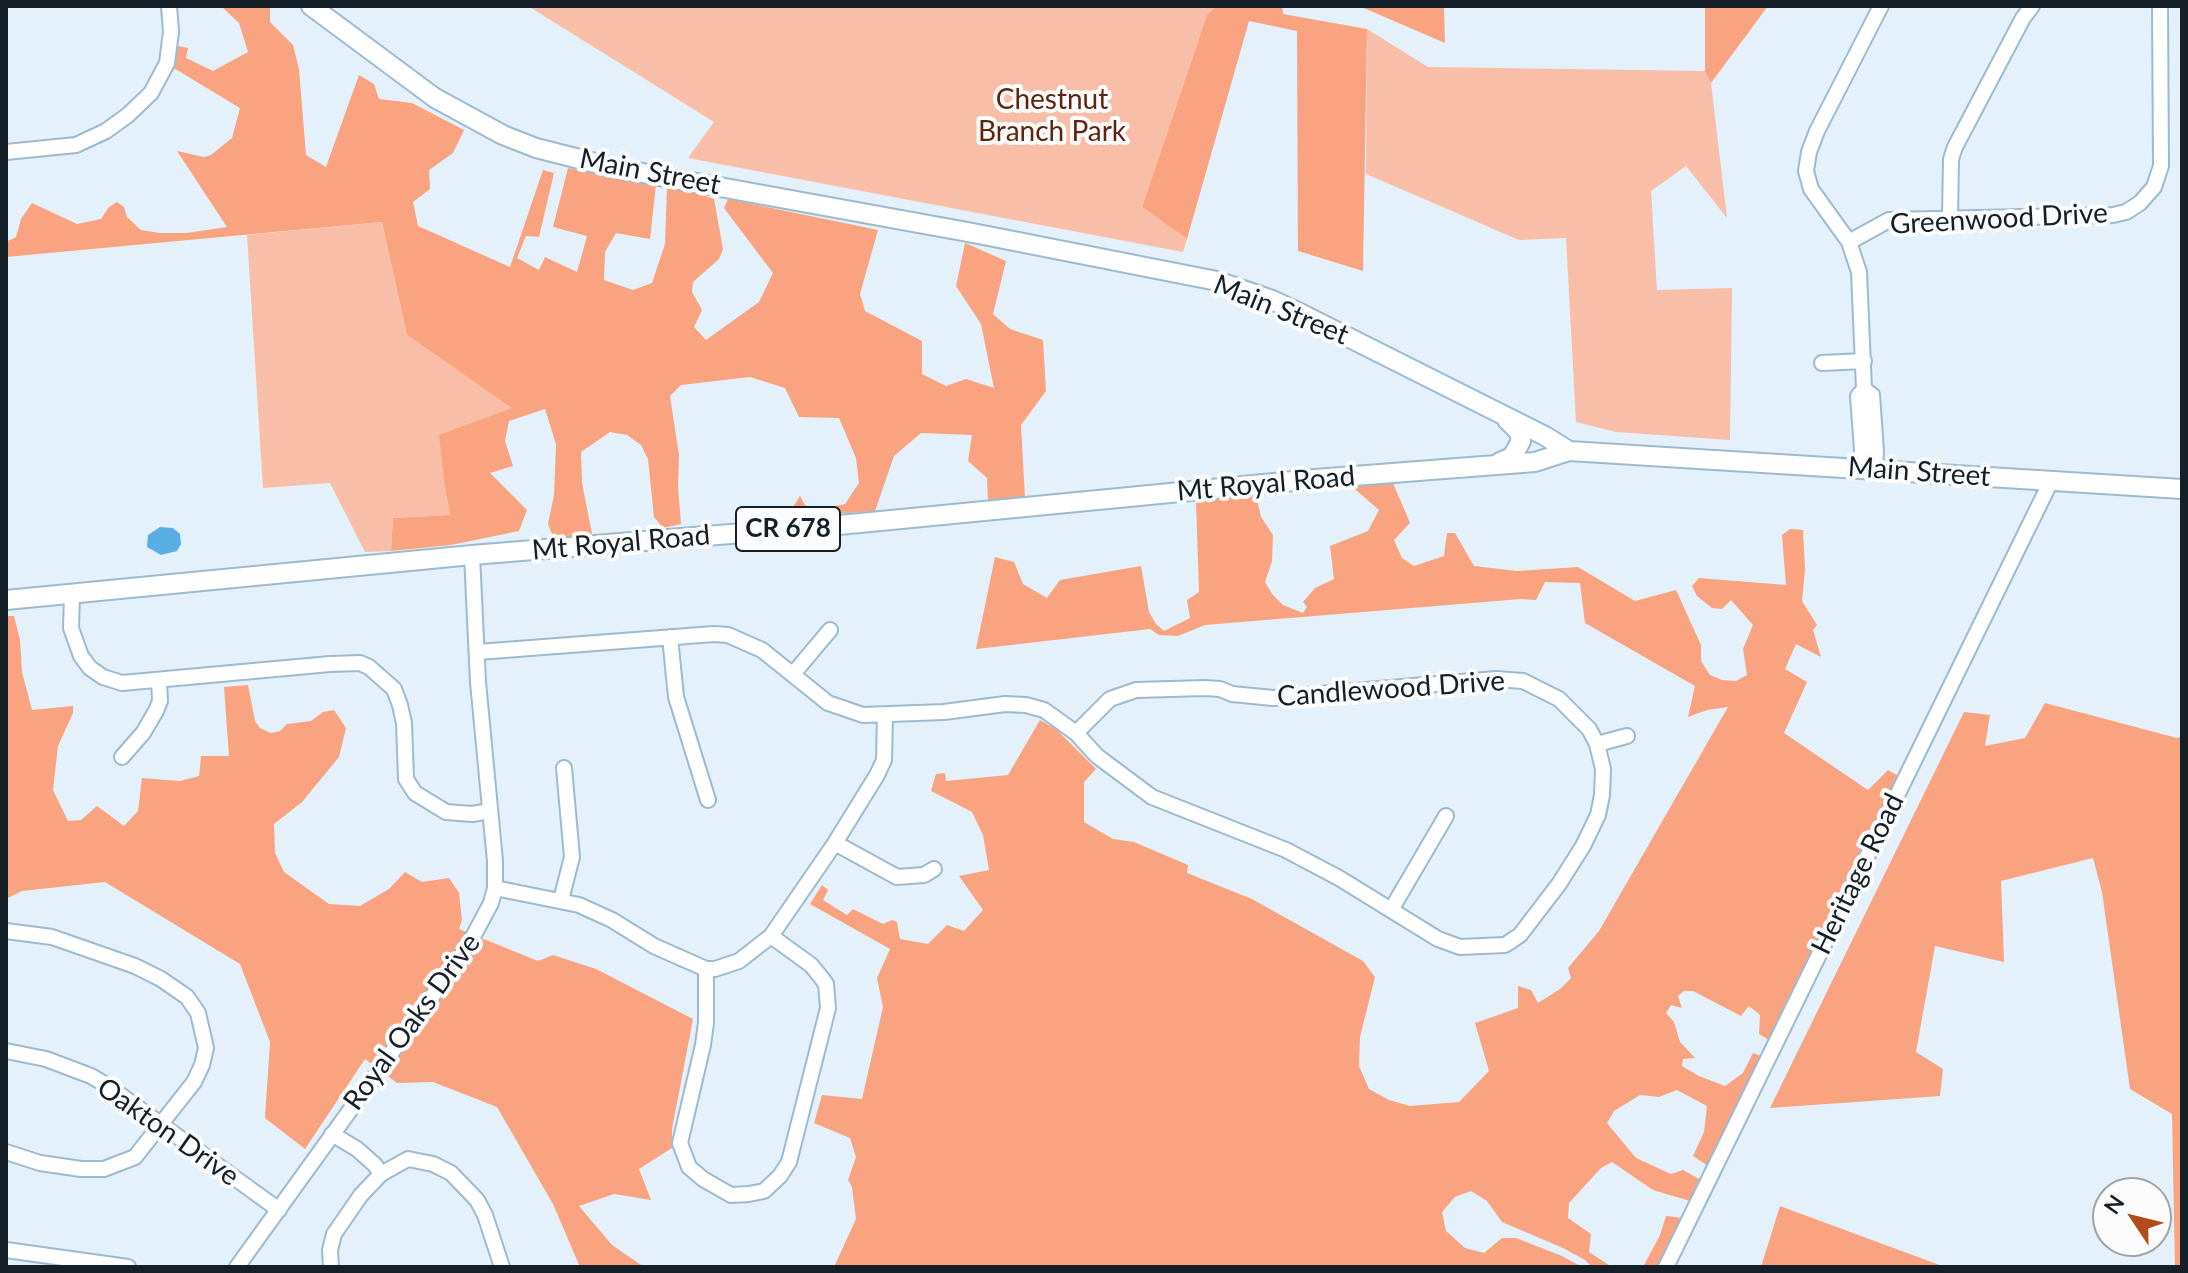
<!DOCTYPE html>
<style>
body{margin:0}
#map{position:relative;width:2188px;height:1273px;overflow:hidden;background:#e4f1fa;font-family:Lato,sans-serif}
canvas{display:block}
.frame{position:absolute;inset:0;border:8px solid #141f27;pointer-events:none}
.north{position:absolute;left:2092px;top:1177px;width:80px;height:80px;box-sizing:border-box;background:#fcfcfc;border:2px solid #9fa4a7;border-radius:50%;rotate:305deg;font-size:22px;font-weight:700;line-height:32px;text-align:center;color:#141f27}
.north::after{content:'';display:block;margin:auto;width:28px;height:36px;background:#b14c1d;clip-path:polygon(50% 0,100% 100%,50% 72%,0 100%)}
</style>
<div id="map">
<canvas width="2188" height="1273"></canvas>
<div class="frame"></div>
<div class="north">N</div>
</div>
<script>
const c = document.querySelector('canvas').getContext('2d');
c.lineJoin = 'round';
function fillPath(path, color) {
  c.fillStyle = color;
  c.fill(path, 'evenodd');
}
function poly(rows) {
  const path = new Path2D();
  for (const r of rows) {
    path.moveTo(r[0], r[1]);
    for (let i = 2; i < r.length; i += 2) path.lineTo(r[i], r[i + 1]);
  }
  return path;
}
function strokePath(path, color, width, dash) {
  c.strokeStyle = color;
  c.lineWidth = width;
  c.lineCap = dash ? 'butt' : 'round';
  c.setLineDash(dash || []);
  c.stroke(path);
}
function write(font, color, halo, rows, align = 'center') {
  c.font = font + ' Lato,sans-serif';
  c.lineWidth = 8;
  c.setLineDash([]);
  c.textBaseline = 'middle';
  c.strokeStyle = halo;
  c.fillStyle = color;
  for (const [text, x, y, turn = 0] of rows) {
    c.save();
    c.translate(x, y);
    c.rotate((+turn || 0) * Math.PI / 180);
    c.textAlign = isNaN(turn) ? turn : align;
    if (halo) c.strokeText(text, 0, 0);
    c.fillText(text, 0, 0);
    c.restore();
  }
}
const green = poly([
 [528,6,1216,6,1207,15,1142,207,1187,239,1183,252,688,158,714,122],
 [1367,29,1428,67,1705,71,1711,83,1727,218,1686,166,1651,191,1657,290,1732,288,1730,440,1616,432,1576,422,1566,238,1519,240,1366,174],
 [382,222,407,335,513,408,445,487,450,515,393,518,391,551,365,552,330,483,263,488,247,235]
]);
const forest = poly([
 [221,6,270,6,270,22,293,45,299,69,306,155,326,167,359,75,374,84,379,99,412,103,464,130,453,153,429,170,430,189,413,202,418,226,510,267,543,170,554,173,539,237,526,236,517,258,539,270,545,257,577,272,587,236,553,227,568,168,656,185,650,239,616,233,605,252,604,280,633,290,652,283,665,244,667,188,691,191,714,199,723,249,719,259,693,282,692,292,702,310,694,327,706,340,759,302,773,273,724,208,728,199,878,230,860,294,865,311,922,341,922,374,946,386,966,379,994,388,981,324,956,286,965,243,1006,261,993,314,1010,329,1043,340,1046,391,1021,425,1025,498,988,502,987,478,968,461,972,435,921,433,894,456,875,511,795,517,793,507,800,496,805,505,818,510,845,504,859,483,856,458,839,418,799,417,785,388,750,377,681,385,670,396,679,455,678,486,681,524,663,528,654,517,648,459,641,445,627,435,610,432,581,452,582,483,592,534,554,539,548,524,554,495,556,444,545,409,509,421,505,441,513,466,490,473,527,510,519,531,451,545,391,551,393,518,450,515,445,487,439,435,512,408,407,335,382,222,6,257,6,242,16,237,21,219,32,203,77,224,101,219,109,207,117,202,124,207,127,217,141,230,160,233,186,233,227,227,177,151,204,157,211,155,232,138,240,108,172,67,178,46,188,48,186,58,213,71,248,52,239,23],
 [1216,6,1282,6,1283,14,1367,29,1363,271,1298,251,1297,31,1249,21,1187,239,1142,207,1207,15],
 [1359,6,1444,6,1445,43],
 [1705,6,1768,6,1711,83,1705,71],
 [1393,483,1410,523,1394,540,1402,558,1414,566,1444,556,1447,533,1455,533,1474,566,1517,571,1578,567,1635,601,1676,590,1701,645,1701,661,1710,675,1722,680,1736,681,1747,675,1743,649,1753,625,1731,600,1722,609,1712,608,1697,596,1692,586,1699,578,1786,585,1782,535,1790,529,1803,530,1805,569,1802,601,1817,625,1813,630,1821,657,1796,644,1785,669,1807,682,1784,733,1868,790,1888,770,1899,776,1769,1040,1759,1034,1760,1015,1749,1006,1741,1016,1693,991,1684,991,1678,996,1682,1008,1671,1005,1666,1013,1674,1022,1680,1042,1695,1058,1683,1059,1682,1066,1699,1076,1725,1086,1743,1073,1753,1053,1762,1056,1708,1166,1693,1156,1704,1132,1707,1106,1677,1090,1659,1097,1640,1095,1614,1111,1607,1123,1636,1158,1671,1174,1683,1170,1701,1180,1690,1201,1653,1190,1612,1162,1601,1168,1569,1203,1568,1218,1591,1234,1589,1252,1612,1267,1592,1267,1585,1260,1563,1248,1502,1222,1487,1201,1471,1191,1455,1197,1442,1212,1446,1231,1465,1248,1484,1253,1502,1238,1516,1238,1562,1256,1582,1267,834,1267,856,1219,852,1187,848,1180,856,1157,850,1138,814,1123,822,1095,862,1099,883,1007,877,978,890,949,810,904,822,885,828,890,823,900,847,915,853,909,883,924,892,920,897,922,900,939,928,944,947,925,964,931,983,910,959,876,989,870,983,835,972,812,931,791,936,774,945,773,946,781,1008,775,1040,720,1056,729,1096,769,1084,782,1084,822,1113,839,1134,842,1188,865,1187,873,1252,899,1363,961,1375,977,1360,1037,1359,1066,1369,1089,1389,1100,1410,1106,1459,1102,1489,1071,1475,1023,1518,1008,1518,986,1531,990,1538,1003,1560,989,1571,978,1568,968,1599,931,1728,707,1707,710,1688,717,1695,686,1585,623,1580,583,1545,582,1536,600,1521,599,1205,625,1178,636,1159,635,1150,629,976,649,995,557,1014,562,1023,584,1047,598,1060,580,1141,566,1149,612,1156,624,1164,631,1190,618,1187,600,1199,592,1196,500,1256,495,1261,517,1273,535,1272,561,1265,582,1272,594,1283,605,1303,613,1307,607,1303,602,1315,588,1334,579,1330,546,1368,531,1379,510,1349,484],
 [6,616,14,616,20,640,22,672,32,710,73,706,73,713,58,746,53,790,68,821,81,820,97,806,124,826,138,811,142,778,180,781,199,776,201,756,229,756,224,687,248,685,255,721,260,728,271,733,280,731,287,724,311,721,323,712,334,710,346,728,339,757,302,802,274,824,275,853,284,872,329,904,360,906,389,889,405,872,422,882,449,878,459,893,462,920,459,929,538,961,553,955,596,969,693,1019,672,1129,672,1148,639,1169,651,1200,614,1194,579,1206,612,1245,644,1267,580,1267,553,1204,497,1107,433,1082,397,1083,365,1059,305,1149,265,1118,270,1042,240,964,105,882,22,891,6,899],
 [2045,703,2177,738,2182,736,2182,1267,2175,1267,2172,1114,2130,1089,2102,892,2093,858,2001,881,2004,962,1935,946,1916,1052,1943,1069,1940,1096,1770,1108,1964,712,1990,715,1985,746,2025,738],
 [1780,1206,1945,1267,1761,1267],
 [1666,1216,1682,1218,1659,1267,1643,1267,1660,1235]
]);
const water = poly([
 [160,527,173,528,180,534,181,544,177,551,161,555,147,547,148,535]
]);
const minor = poly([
 [6,152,76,145,106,131,128,115,151,93,167,63,171,32,169,6],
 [1950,217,1951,159,1955,147,2023,18,2032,6],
 [1849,242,1889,220,2113,215,2126,212,2140,203,2154,187,2161,166,2160,6],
 [1822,363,1864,361],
 [1864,389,1872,395,1876,451,1875,468],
 [1860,467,1862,450,1858,396,1864,389,1859,272,1849,242,1811,189,1806,171,1809,152,1817,131,1881,6],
 [72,595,71,628,81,656,90,668,103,677,122,683,330,664,360,663,369,667,394,689,400,705,404,723,406,779,415,793,446,812,472,814,490,811],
 [670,637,676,697,708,800],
 [478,652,714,634,728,635,762,650,828,703,863,715,944,712,1005,704,1026,705,1044,710,1076,733,1097,756,1152,797,1286,850,1339,878,1438,939,1460,947,1505,945,1520,935,1559,884,1583,846,1598,815,1602,795,1603,769,1597,744,1589,729,1559,699,1523,681,1496,679,1273,698,1232,694,1220,689,1205,688,1136,690,1110,699,1076,733],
 [793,674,830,630],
 [1597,744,1627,736],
 [122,757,143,733,156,711,160,701,159,681],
 [835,843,897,877,924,875,934,869],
 [495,888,579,905,612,920,654,946,706,969,715,969,739,961,771,936,835,843,877,775,884,760,885,715],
 [561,900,572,857,564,768],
 [1391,910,1446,816],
 [6,931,52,937,135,966,161,979,187,997,198,1013,206,1048,202,1065,194,1082,135,1157,104,1169,81,1169,40,1163,6,1152],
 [706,969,706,1023,703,1045,680,1143,689,1167,703,1179,731,1195,749,1194,764,1191,780,1176,789,1162,828,1008,826,984,820,976,811,965,771,936],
 [6,1051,46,1059,91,1076,108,1086,279,1210],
 [332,1134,357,1149,375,1165,381,1174],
 [6,1250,128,1267],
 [237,1267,467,948,491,903,495,888,495,861,478,682,472,555],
 [331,1267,330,1250,334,1234,361,1195,381,1174,408,1159,433,1164,451,1173,477,1200,485,1215,502,1267],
 [1666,1267,2051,481]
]);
const major = poly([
 [311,6,435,98,503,135,536,148,615,168,973,233,1217,281,1272,300,1300,313,1545,436,1569,451,2182,489],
 [1500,462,1512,457,1521,441,1519,432,1507,420],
 [6,600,472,555,829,526,1315,479,1535,462,1569,451]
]);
const shields = [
 [788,529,104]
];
const shieldNames = [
 ["CR 678",788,529]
];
const parkNames = [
 ["Chestnut",1052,100],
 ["Branch Park",1052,132]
];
const streetNames = [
 ["Main Street",650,172,11],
 ["Greenwood Drive",1999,219,-3],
 ["Main Street",1281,310,22],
 ["Main Street",1919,472,4],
 ["Mt Royal Road",1266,484,-5],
 ["Mt Royal Road",621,543,-5],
 ["Candlewood Drive",1391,689,-4],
 ["Heritage Road",1858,874,-64],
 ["Royal Oaks Drive",412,1022,-54],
 ["Oakton Drive",168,1132,35]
];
fillPath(green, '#f9bea7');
fillPath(forest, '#faa380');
fillPath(water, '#59aee4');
strokePath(minor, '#9dbbd0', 18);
strokePath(major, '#9dbbd0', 22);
strokePath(minor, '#fff', 14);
strokePath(major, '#fff', 18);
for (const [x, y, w] of shields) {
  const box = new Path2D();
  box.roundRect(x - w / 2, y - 22, w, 44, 6);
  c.fillStyle = '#fcfcfc';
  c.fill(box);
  strokePath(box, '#141f27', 2);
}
write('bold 26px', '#141f27', null, shieldNames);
write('28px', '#5c260e', '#fcfcfc', parkNames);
write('28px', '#141f27', '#fcfcfc', streetNames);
</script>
